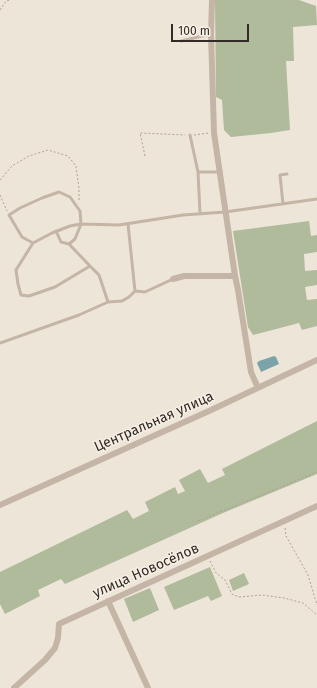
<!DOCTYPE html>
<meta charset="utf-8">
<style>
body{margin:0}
#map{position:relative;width:317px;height:688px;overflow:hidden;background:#eee5d9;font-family:"Fira Sans",sans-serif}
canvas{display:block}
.scale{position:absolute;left:171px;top:24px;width:78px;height:18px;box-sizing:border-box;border:2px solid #312a26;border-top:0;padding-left:5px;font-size:12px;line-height:14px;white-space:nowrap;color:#312a26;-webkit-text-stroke:3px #f6efe4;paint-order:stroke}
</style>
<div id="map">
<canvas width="317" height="688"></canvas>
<div class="scale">100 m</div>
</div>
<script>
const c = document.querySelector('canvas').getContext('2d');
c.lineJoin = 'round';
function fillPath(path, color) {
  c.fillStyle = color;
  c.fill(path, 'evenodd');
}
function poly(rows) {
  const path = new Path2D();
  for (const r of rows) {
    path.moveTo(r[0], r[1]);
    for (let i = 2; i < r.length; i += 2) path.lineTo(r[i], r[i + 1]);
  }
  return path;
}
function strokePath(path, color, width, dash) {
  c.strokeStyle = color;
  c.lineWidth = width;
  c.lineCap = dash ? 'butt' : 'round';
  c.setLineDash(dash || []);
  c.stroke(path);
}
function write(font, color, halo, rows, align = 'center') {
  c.font = font + ' "Fira Sans",sans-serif';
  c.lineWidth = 3;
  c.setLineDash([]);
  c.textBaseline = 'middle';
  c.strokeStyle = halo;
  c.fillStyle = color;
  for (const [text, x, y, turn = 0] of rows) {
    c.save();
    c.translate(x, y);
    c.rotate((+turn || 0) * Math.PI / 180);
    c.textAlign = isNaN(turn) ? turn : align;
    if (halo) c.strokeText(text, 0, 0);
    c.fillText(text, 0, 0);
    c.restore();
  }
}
const green = poly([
 [215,0,299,0,316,6,317,25,293,27,294,61,286,61,290,130,271,133,231,137,224,130,222,100,216,97],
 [309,221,311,236,317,235,317,252,304,254,305,271,317,270,317,285,305,287,307,300,317,299,317,326,302,330,299,323,261,333,253,335,248,327,233,231],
 [317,421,317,474,223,513,65,584,61,579,38,590,40,596,5,614,0,604,0,572,127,510,133,519,149,511,145,502,175,487,178,494,185,491,179,480,200,469,208,483,225,475,222,469],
 [210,567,222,596,211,601,208,596,174,610,164,587],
 [244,573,249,584,233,591,229,580],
 [150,588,159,610,133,622,124,599]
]);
const water = poly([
 [274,356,276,357,279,364,261,372,257,363,259,361]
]);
const path = poly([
 [0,10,6,1,10,0],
 [194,135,209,133],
 [145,156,140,133,185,135],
 [0,180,12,166,29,156,48,150,68,156,76,166,79,189,79,202],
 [0,195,7,211],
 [198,521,317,472],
 [285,528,286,536,308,575,317,605],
 [210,561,216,573,225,580,232,594,239,597,262,595,284,598,303,603,317,615]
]);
const service = poly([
 [181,41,211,34],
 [190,135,198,172,200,213],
 [198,172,219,172],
 [283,204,280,175,287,174],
 [128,224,135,291],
 [56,231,61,242,69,244,70,245],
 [33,243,52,233,70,226,81,224,80,211,70,197,59,192,42,198,20,208,9,215,22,237,33,243,16,270,18,284,21,295,29,296,55,287,90,266,69,244,75,239,81,224,119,225,183,215,225,212,317,199],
 [89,265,99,275,108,302],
 [0,343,79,315,108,302,122,301,129,297,135,291,145,292,173,279]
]);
const minor = poly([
 [212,0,211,34,214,133,235,276,238,290,251,372,258,388],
 [173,279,184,276,235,276],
 [0,505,209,411,317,360],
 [108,601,148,688],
 [14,688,45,660,55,648,58,638,59,624,61,623,317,506]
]);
const streetNames = [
 ["Центральная улица",154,422,-24],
 ["улица Новосёлов",146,571,-24]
];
fillPath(green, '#afbb9a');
fillPath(water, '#7ba4a8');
strokePath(path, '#b09f91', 1, [2, 2]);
strokePath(service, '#c4b5a6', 3);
strokePath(minor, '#c4b5a6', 6);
write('14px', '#312a26', '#f6efe4', streetNames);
</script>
